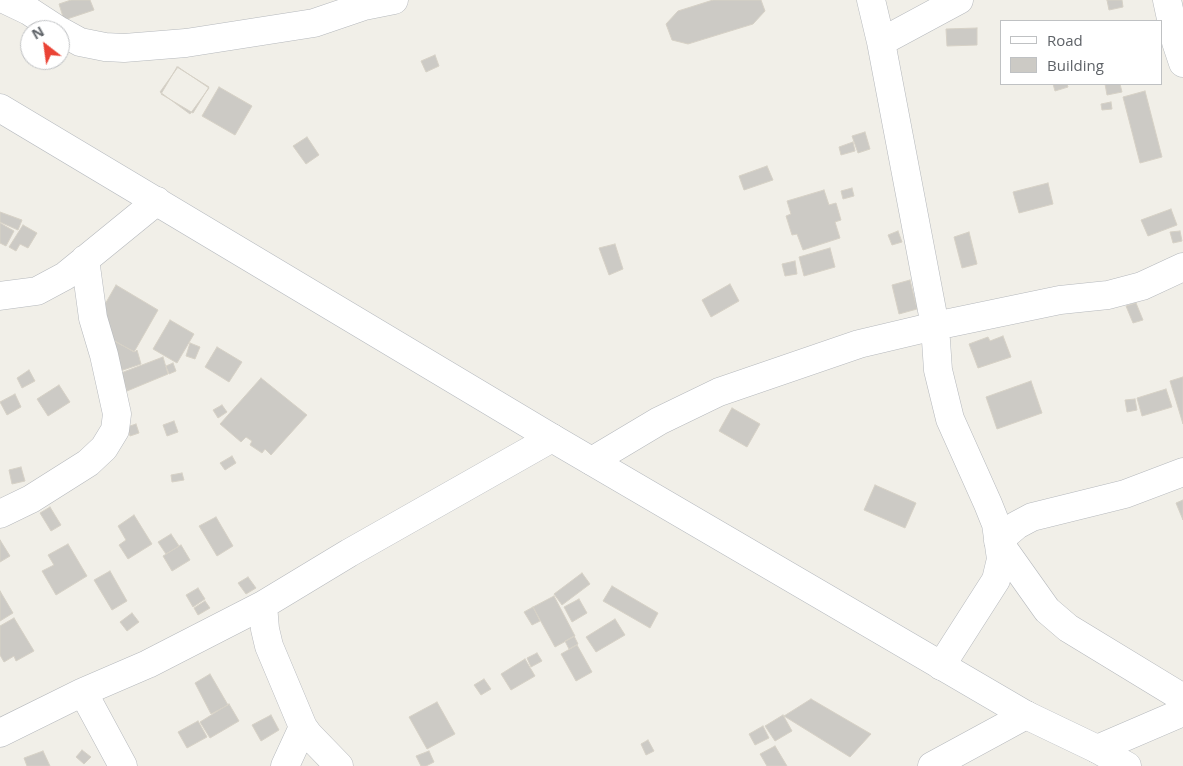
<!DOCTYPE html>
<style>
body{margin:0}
#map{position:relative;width:1183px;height:766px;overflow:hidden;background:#f1efe8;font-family:"Open Sans",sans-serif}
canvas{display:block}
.legend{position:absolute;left:1000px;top:20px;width:162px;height:65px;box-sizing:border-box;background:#fff;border:1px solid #bfc1c3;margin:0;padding:6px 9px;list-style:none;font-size:15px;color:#5f6368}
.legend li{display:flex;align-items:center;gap:10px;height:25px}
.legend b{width:25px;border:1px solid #bfc1c3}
.north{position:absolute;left:20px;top:20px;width:50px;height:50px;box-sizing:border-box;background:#fff;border:1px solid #bfc1c3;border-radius:50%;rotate:330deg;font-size:14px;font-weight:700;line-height:20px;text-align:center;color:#5f6368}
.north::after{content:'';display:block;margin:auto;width:18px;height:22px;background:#ea4335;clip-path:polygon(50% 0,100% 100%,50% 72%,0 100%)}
</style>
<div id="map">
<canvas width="1183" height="766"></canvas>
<ul class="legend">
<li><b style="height:6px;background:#fff"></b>Road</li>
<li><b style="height:14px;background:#cccac5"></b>Building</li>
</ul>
<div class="north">N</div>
</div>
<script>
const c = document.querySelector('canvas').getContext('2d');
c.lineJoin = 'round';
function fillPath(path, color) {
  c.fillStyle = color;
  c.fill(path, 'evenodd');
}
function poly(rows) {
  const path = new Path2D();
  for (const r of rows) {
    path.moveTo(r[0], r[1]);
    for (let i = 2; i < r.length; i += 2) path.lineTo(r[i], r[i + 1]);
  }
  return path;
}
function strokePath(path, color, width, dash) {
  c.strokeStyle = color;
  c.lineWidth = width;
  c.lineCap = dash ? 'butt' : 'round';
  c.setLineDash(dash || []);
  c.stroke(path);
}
const building = poly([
 [71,0,90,0,94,10,64,20,59,4,71,0],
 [713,0,761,0,765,11,753,24,688,44,672,40,666,24,678,11,713,0],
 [1107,0,1122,0,1123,7,1109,10,1107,0],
 [977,28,977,45,947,46,946,29,977,28],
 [435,55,439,66,426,72,421,61,435,55],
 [177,67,209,87,193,113,161,94,177,67],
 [178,67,209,88,190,114,160,92,178,67],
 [1053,84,1067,84,1068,87,1055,91,1053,84],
 [1105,84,1120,84,1122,92,1107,95,1105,84],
 [219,87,252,106,235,135,202,116,219,87],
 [1145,91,1162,157,1140,163,1123,97,1145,91],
 [1111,102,1112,109,1102,110,1101,104,1111,102],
 [865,132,870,149,858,153,852,136,865,132],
 [307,137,319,155,306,164,293,146,307,137],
 [853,142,855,151,841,155,839,147,853,142],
 [767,166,773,180,744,190,739,176,767,166],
 [1048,183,1053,204,1019,213,1013,192,1048,183],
 [852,188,854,196,843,199,841,191,852,188],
 [824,190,829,205,836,203,841,220,835,222,840,238,803,250,797,234,792,235,786,216,791,214,787,201,824,190],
 [1171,209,1177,225,1148,236,1141,220,1171,209],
 [0,213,0,212,22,220,18,230,0,222,0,213],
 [0,223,14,231,6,246,0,243,0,223],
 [23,225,37,233,28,248,20,244,16,251,9,247,23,225],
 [898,231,902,242,892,245,888,235,898,231],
 [1180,231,1182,241,1173,243,1170,232,1180,231],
 [969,232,977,264,962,268,954,237,969,232],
 [615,244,623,269,609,275,599,248,615,244],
 [830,248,835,267,804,276,799,257,830,248],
 [795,261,797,274,785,276,782,264,795,261],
 [910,280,917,309,899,314,892,285,910,280],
 [730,284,739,301,711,317,702,300,730,284],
 [116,285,158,310,134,352,108,337,100,313,116,285],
 [1136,303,1143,320,1133,323,1126,306,1136,303],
 [170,320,194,334,177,363,153,349,170,320],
 [1003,336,1011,357,978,368,969,344,988,337,990,341,1003,336],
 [110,339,135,352,137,350,141,364,120,371,110,339],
 [190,343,200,347,195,359,186,356,190,343],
 [217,347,242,362,229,382,205,367,217,347],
 [163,357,168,374,127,391,121,373,163,357],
 [173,363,176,371,169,374,166,366,173,363],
 [29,370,35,381,22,388,17,378,29,370],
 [1183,377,1183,424,1170,381,1183,377],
 [261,378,307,415,271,455,265,449,262,453,250,445,252,441,246,437,241,442,220,424,261,378],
 [1031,381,1042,413,997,429,986,397,1031,381],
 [59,385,70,402,48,416,37,399,59,385],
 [1166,389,1172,407,1142,416,1137,398,1166,389],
 [15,394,21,407,7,415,0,402,15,394],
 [1135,399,1137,410,1127,412,1125,400,1135,399],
 [222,405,227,412,218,418,213,410,222,405],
 [732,408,760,424,747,447,719,431,732,408],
 [174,421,178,432,167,436,163,425,174,421],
 [136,424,139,433,130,436,127,427,136,424],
 [232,456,236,463,225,470,220,463,232,456],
 [21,467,25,481,12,484,9,470,21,467],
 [182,473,184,480,172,482,171,475,182,473],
 [875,485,916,503,905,528,864,510,875,485],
 [1183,500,1183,520,1176,503,1183,500],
 [50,507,61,525,51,531,40,513,50,507],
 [134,515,152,544,128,559,119,545,126,540,118,526,134,515],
 [216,517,233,546,217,556,199,526,216,517],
 [171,534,179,546,166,554,158,542,171,534],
 [0,540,10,556,0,562,0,540],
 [68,544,87,576,56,595,42,571,54,565,48,555,68,544],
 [181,545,190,560,172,571,163,556,181,545],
 [110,571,127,601,112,610,94,580,110,571],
 [582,573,590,584,562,605,554,594,582,573],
 [248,577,256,588,246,594,238,583,248,577],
 [612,586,658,613,650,628,603,601,612,586],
 [198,588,205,599,193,607,186,595,198,588],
 [0,591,13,613,0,621,0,591],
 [554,596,575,636,555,647,533,607,554,596],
 [579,599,587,613,572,622,564,607,579,599],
 [205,601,210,608,198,615,194,608,205,601],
 [533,607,540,621,532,625,524,612,533,607],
 [132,613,139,622,127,631,120,622,132,613],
 [14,618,34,651,16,661,14,656,4,662,0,655,0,626,14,618],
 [615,619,625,635,596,652,586,637,615,619],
 [574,636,578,644,569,649,565,641,574,636],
 [577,645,592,672,576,681,561,654,577,645],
 [537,653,542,661,531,667,527,658,537,653],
 [525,659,535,676,511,690,501,674,525,659],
 [210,674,228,705,211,714,195,683,210,674],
 [484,679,491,689,481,695,474,685,484,679],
 [811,699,871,734,850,757,784,716,811,699],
 [437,702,455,734,427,749,409,717,437,702],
 [229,704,239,721,210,738,200,722,229,704],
 [271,715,279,730,261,741,252,725,271,715],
 [783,715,792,731,775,741,765,726,783,715],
 [198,721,207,737,187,748,178,732,198,721],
 [763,726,769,738,755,745,749,734,763,726],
 [648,740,654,751,646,755,641,744,648,740],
 [775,746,787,766,767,766,760,754,775,746],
 [82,750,91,757,84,764,76,757,82,750],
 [43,751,50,766,27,766,24,758,43,751],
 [429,751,434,762,426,766,421,766,416,756,429,751]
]);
const minor = poly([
 [6,0,29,11,58,30],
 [871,0,881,42,935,326,938,370,950,419,988,504,996,524,1001,559,996,580,941,666],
 [1167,0,1176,42,1183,63],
 [60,31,80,42,105,47,124,48,186,43,314,23,364,6,394,0],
 [881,42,959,0],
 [0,296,37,291,65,276,157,201],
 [592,461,659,421,719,392,859,344,935,326,1060,300,1108,295,1142,286,1183,267],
 [1183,472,1125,494,1032,517,1017,525,998,541,1047,610,1068,628,1183,698],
 [0,514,31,499,88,463,104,448,115,430,117,414,104,355,93,318,85,259],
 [263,605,265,629,269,646,303,727,308,734,339,766],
 [83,692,123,766],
 [0,733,83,692,148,664,263,605,349,553,552,438],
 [1097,749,1183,712],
 [285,766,303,727],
 [932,766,1026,715]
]);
const secondary = poly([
 [0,108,552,438,1026,715,1097,749,1127,766]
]);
fillPath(building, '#cccac5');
strokePath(building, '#d6d1c6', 1);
strokePath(minor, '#b5b8bc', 29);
strokePath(secondary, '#b6babf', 29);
strokePath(minor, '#fff', 28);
strokePath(secondary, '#fff', 28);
</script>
